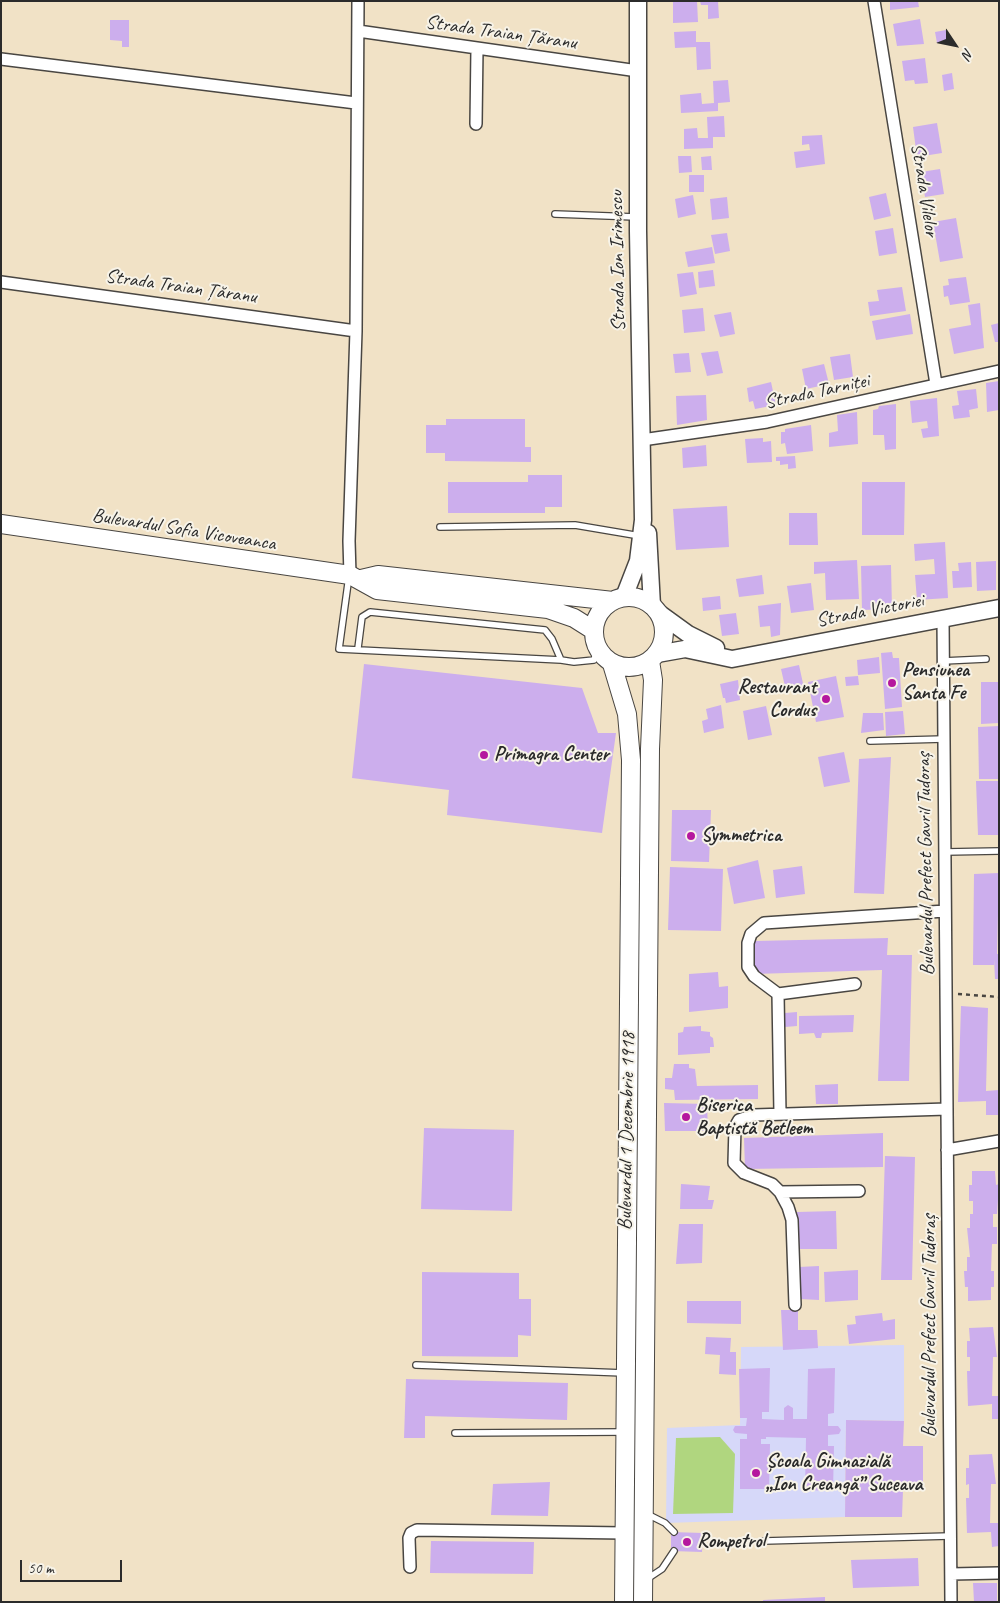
<!DOCTYPE html>
<meta charset="utf-8">
<style>
body{margin:0}
#map{position:relative;width:1000px;height:1603px;overflow:hidden;background:#f1e2c6;font-family:Caveat,sans-serif}
canvas{display:block}
.frame{position:absolute;inset:0;border:2px solid #2b2b2b;pointer-events:none}
.north{position:absolute;left:930px;top:20px;width:50px;height:50px;-webkit-text-stroke:4px #f7f3e8;paint-order:stroke;rotate:124deg;font-size:14px;font-weight:700;line-height:20px;text-align:center;color:#2b2b2b}
.north::after{content:'';display:block;margin:auto;width:18px;height:22px;background:#2b2b2b;clip-path:polygon(50% 0,100% 100%,50% 72%,0 100%)}
.scale{position:absolute;left:20px;top:1560px;width:102px;height:22px;box-sizing:border-box;border:2px solid #2b2b2b;border-top:0;padding-left:6px;font-size:15px;line-height:18px;white-space:nowrap;color:#2b2b2b;-webkit-text-stroke:4px #f7f3e8;paint-order:stroke}
</style>
<div id="map">
<canvas width="1000" height="1603"></canvas>
<div class="frame"></div>
<div class="north">N</div>
<div class="scale">50 m</div>
</div>
<script>
const c = document.querySelector('canvas').getContext('2d');
c.lineJoin = 'round';
function fillPath(path, color) {
  c.fillStyle = color;
  c.fill(path, 'evenodd');
}
function poly(rows) {
  const path = new Path2D();
  for (const r of rows) {
    if (r.length === 3) {
      path.moveTo(r[0] + r[2], r[1]);
      path.arc(r[0], r[1], r[2], 0, 2 * Math.PI);
      continue;
    }
    path.moveTo(r[0], r[1]);
    for (let i = 2; i < r.length; i += 2) path.lineTo(r[i], r[i + 1]);
  }
  return path;
}
function strokePath(path, color, width, dash) {
  c.strokeStyle = color;
  c.lineWidth = width;
  c.lineCap = dash ? 'butt' : 'round';
  c.setLineDash(dash || []);
  c.stroke(path);
}
function write(font, color, halo, rows, align = 'center') {
  c.font = font + ' Caveat,sans-serif';
  c.lineWidth = 4;
  c.setLineDash([]);
  c.textBaseline = 'middle';
  c.strokeStyle = halo;
  c.fillStyle = color;
  for (const [text, x, y, turn = 0] of rows) {
    c.save();
    c.translate(x, y);
    c.rotate((+turn || 0) * Math.PI / 180);
    c.textAlign = isNaN(turn) ? turn : align;
    if (halo) c.strokeText(text, 0, 0);
    c.fillText(text, 0, 0);
    c.restore();
  }
}
const built = poly([
 [904,1345,904,1421,846,1420,845,1517,666,1523,667,1428,740,1425,741,1347]
]);
const green = poly([
 [720,1437,735,1454,733,1513,673,1514,676,1438]
]);
const building = poly([
 [673,1,697,1,698,22,673,23],
 [700,1,718,1,719,18,708,19,708,5,701,5],
 [890,1,918,1,919,7,890,10],
 [920,19,924,44,897,46,893,24],
 [110,20,129,20,129,47,122,47,122,41,110,40],
 [946,30,948,42,937,43,935,32],
 [696,31,696,42,710,42,711,69,697,70,696,47,675,48,674,32],
 [925,58,928,83,915,84,914,80,905,81,902,61],
 [952,73,954,89,944,91,942,75],
 [728,80,730,102,718,103,718,111,681,113,680,95,701,93,702,104,714,103,713,81],
 [724,116,725,137,713,137,713,148,684,149,684,129,697,128,698,138,708,138,707,117],
 [937,123,942,153,917,157,913,127],
 [822,135,825,164,796,168,794,152,810,150,809,144,802,145,802,136],
 [678,156,691,156,692,172,679,173],
 [711,156,712,170,702,170,701,157],
 [940,169,944,194,925,197,921,172],
 [689,175,704,175,704,192,689,192],
 [886,193,891,216,874,220,869,197],
 [693,195,696,214,678,218,675,199],
 [727,197,729,218,712,220,710,199],
 [956,218,963,258,940,262,933,222],
 [893,228,897,253,879,256,875,231],
 [727,233,730,251,715,254,711,235],
 [712,247,715,263,688,267,685,252],
 [713,270,715,286,699,288,698,272],
 [693,272,697,294,680,297,677,274],
 [966,277,970,302,950,305,948,296,944,297,943,286,949,285,948,279],
 [902,287,906,311,870,316,868,302,879,301,877,290],
 [980,303,984,348,954,354,949,329,971,325,968,305],
 [703,308,705,331,684,333,682,310],
 [731,312,735,334,720,337,714,315],
 [910,314,913,334,876,340,872,321],
 [999,323,999,342,995,342,991,325],
 [718,351,723,373,707,376,701,353],
 [689,353,691,372,675,373,673,354],
 [850,354,853,377,834,380,830,357],
 [824,364,829,384,806,389,802,369],
 [999,381,999,410,987,412,986,383],
 [771,382,776,405,755,409,753,401,749,402,747,388],
 [976,389,978,408,969,410,970,417,954,419,952,406,959,405,957,391],
 [706,395,707,420,677,425,676,396],
 [937,398,939,436,923,438,921,429,928,428,927,421,912,423,910,401],
 [896,404,896,449,885,450,884,435,873,435,873,410,878,409,879,406],
 [857,412,858,444,829,447,829,433,838,431,837,415],
 [446,419,525,419,525,447,531,447,531,462,445,461,445,453,426,453,426,425,446,425],
 [811,425,813,451,787,454,785,443,781,444,781,432,785,432,785,429],
 [763,438,763,442,771,441,772,462,747,463,745,439],
 [706,445,707,466,683,468,682,448],
 [795,456,796,468,788,469,788,464,780,465,780,461,776,461,776,457],
 [528,475,562,475,562,507,545,507,545,513,448,513,448,482,528,482],
 [862,482,905,482,904,535,862,535],
 [727,506,729,547,676,550,673,509],
 [789,513,817,513,818,545,789,545],
 [945,542,948,598,917,600,915,575,935,574,934,559,915,561,914,544],
 [857,560,859,599,826,600,825,573,814,574,814,562],
 [996,561,996,590,977,591,976,562],
 [971,562,972,587,953,588,952,571,959,571,958,563],
 [891,565,892,609,862,610,861,566],
 [762,575,764,594,739,597,736,579],
 [811,583,814,610,791,613,787,586],
 [720,596,721,609,703,611,702,598],
 [781,603,780,635,771,637,770,626,760,627,758,606],
 [736,613,739,634,722,636,719,615],
 [892,652,893,658,899,658,902,707,885,709,881,653],
 [879,657,880,673,858,675,857,660],
 [364,664,582,688,598,733,616,733,602,833,447,815,449,790,352,778],
 [799,665,804,688,786,691,781,669],
 [836,676,844,717,816,722,808,682],
 [858,676,859,685,846,686,845,677],
 [738,680,740,700,726,703,725,698,723,698,720,684],
 [981,682,999,682,999,723,981,724],
 [721,705,724,728,704,733,702,721,708,719,706,709],
 [766,706,772,735,748,740,743,711],
 [903,711,905,734,886,736,885,712],
 [863,713,883,713,884,730,861,733],
 [999,726,999,779,979,779,978,727],
 [844,752,850,782,824,787,818,757],
 [891,757,884,894,854,893,859,759],
 [976,781,999,781,999,835,978,835],
 [672,810,711,810,709,862,671,861],
 [758,860,765,898,734,904,727,868],
 [802,866,805,894,776,898,773,870],
 [670,867,723,869,721,931,668,930],
 [999,873,997,954,999,954,999,979,995,979,994,959,994,965,973,965,974,874],
 [888,938,887,955,912,955,909,1081,878,1081,882,970,755,974,755,941],
 [718,972,719,987,728,986,728,1008,689,1012,689,974],
 [961,1006,988,1008,986,1091,999,1090,999,1115,986,1115,986,1101,958,1102],
 [797,1012,797,1026,785,1027,785,1013],
 [854,1015,853,1032,822,1033,821,1038,816,1038,814,1033,799,1034,799,1016],
 [701,1026,701,1031,710,1032,710,1036,713,1038,714,1047,710,1047,710,1053,678,1055,678,1033,683,1032,684,1027],
 [674,1064,689,1064,689,1068,695,1069,697,1086,758,1085,758,1099,675,1100,674,1090,665,1089,665,1078,672,1078],
 [838,1084,838,1104,816,1104,815,1085],
 [664,1103,707,1104,708,1131,665,1131],
 [424,1128,514,1130,512,1211,421,1209],
 [883,1133,883,1167,745,1169,744,1138],
 [885,1156,915,1157,912,1280,881,1280],
 [972,1171,995,1171,996,1185,999,1184,997,1214,993,1214,993,1227,997,1227,997,1244,992,1244,991,1271,994,1271,994,1287,991,1287,991,1300,968,1301,968,1287,965,1287,964,1271,967,1271,967,1257,970,1257,967,1228,970,1228,970,1214,973,1214,973,1201,969,1201,969,1185,972,1185],
 [681,1184,710,1186,708,1200,714,1200,712,1209,680,1209],
 [836,1211,837,1249,798,1249,797,1212],
 [679,1224,703,1224,702,1263,676,1264],
 [819,1266,819,1300,800,1299,799,1267],
 [858,1270,858,1300,825,1302,824,1272],
 [422,1272,519,1273,519,1299,531,1299,531,1336,518,1335,518,1357,422,1356],
 [687,1301,741,1301,741,1324,687,1323],
 [781,1310,798,1310,798,1330,817,1330,818,1348,783,1350],
 [882,1313,883,1321,895,1319,895,1339,849,1344,847,1325,856,1324,855,1316],
 [993,1327,997,1357,993,1357,992,1396,999,1396,999,1419,992,1419,992,1404,968,1406,967,1371,970,1371,970,1357,967,1357,967,1341,970,1341,969,1328],
 [706,1337,731,1338,730,1352,736,1352,736,1375,719,1374,720,1355,705,1354],
 [770,1368,769,1412,762,1412,762,1419,784,1420,784,1408,788,1405,793,1408,793,1419,807,1419,808,1369,835,1368,834,1413,828,1414,828,1426,838,1426,841,1430,839,1434,828,1435,828,1446,834,1446,833,1491,805,1490,806,1438,766,1437,766,1439,761,1439,761,1444,770,1444,769,1489,740,1489,740,1439,747,1439,747,1434,735,1433,733,1430,735,1426,746,1426,747,1418,740,1418,739,1369],
 [406,1379,568,1383,567,1420,425,1416,425,1438,404,1438],
 [846,1420,904,1421,903,1446,923,1446,923,1490,903,1490,902,1517,845,1517],
 [992,1454,996,1484,991,1484,990,1523,999,1523,999,1546,992,1547,991,1532,967,1533,966,1498,969,1498,969,1484,966,1485,966,1468,969,1468,969,1455],
 [550,1482,548,1516,491,1515,493,1484],
 [671,1532,703,1533,702,1552,671,1551],
 [431,1541,534,1542,533,1574,430,1573],
 [918,1558,919,1586,853,1588,851,1560],
 [973,1583,997,1583,997,1602,974,1602],
 [825,1597,825,1602,763,1602,763,1600]
]);
const path = poly([
 [958,994,999,997]
]);
const lane = poly([
 [555,214,636,217],
 [440,527,575,525,640,536],
 [349,576,339,649,561,660],
 [358,648,362,617,370,612,545,630,552,639,561,660,574,662,594,660,597,649],
 [943,661,986,659],
 [870,741,944,739],
 [945,852,999,851],
 [416,1365,624,1373],
 [455,1433,624,1432],
 [647,1514,665,1523,674,1532],
 [764,1541,950,1536],
 [647,1579,662,1569,674,1551]
]);
const street = poly([
 [874,1,936,384],
 [358,31,638,71],
 [1,59,356,103],
 [476,124,477,48],
 [1,282,356,331],
 [642,440,767,422,999,371],
 [350,575,349,541,356,331,358,1],
 [943,619,951,1602],
 [855,984,778,994,754,976,748,967,748,943,751,934,764,923,945,911],
 [778,994,780,1114],
 [947,1150,999,1141],
 [780,1192,859,1191],
 [795,1305,792,1220,788,1207,780,1192,772,1184,744,1173,734,1163,735,1127,739,1120,754,1115,947,1109],
 [410,1567,409,1538,411,1533,417,1530,624,1533],
 [951,1574,999,1573]
]);
const secondary = poly([
 [648,533,652,606],
 [624,597,638,561,643,520,638,231,638,1],
 [659,613,688,634,716,648],
 [657,654,685,649,732,659,999,608]
]);
const primary = poly([
 [1,524,350,575,377,590,548,609,574,618,593,630],
 [361,579,378,575,613,601],
 [629,632,35],
 [612,664,627,714,631,760,624,1602],
 [643,1602,650,749,653,680,650,661]
]);
const markers = [
 [892,683,5,"#b5179e"],
 [826,699,5,"#b5179e"],
 [484,755,5,"#b5179e"],
 [691,836,5,"#b5179e"],
 [686,1117,5,"#b5179e"],
 [756,1473,5,"#b5179e"],
 [687,1542,5,"#b5179e"]
];
const streetNames = [
 ["Strada Traian Țăranu",501,33,8],
 ["Strada Vilelor",924,190,81],
 ["Strada Ion Irimescu",618,261,-91],
 ["Strada Traian Țăranu",181,287,8],
 ["Strada Tarniței",817,392,-12],
 ["Bulevardul Sofia Vicoveanca",184,530,9],
 ["Strada Victoriei",870,611,-11],
 ["Bulevardul Prefect Gavril Tudoraș",926,864,-91],
 ["Bulevardul 1 Decembrie 1918",627,1131,-89],
 ["Bulevardul Prefect Gavril Tudoraș",930,1326,-90]
];
const poiNames = [
 ["Pensiunea",902,671],
 ["Santa Fe",902,694],
 ["Restaurant",816,688,"right"],
 ["Cordus",816,711,"right"],
 ["Primagra Center",494,755],
 ["Symmetrica",701,836],
 ["Biserica",696,1106],
 ["Baptistă Betleem",696,1129],
 ["Școala Gimnazială",766,1462],
 ["„Ion Creangă” Suceava",766,1485],
 ["Rompetrol",697,1542]
];
fillPath(built, '#d6d8f9');
fillPath(green, '#b0d67f');
fillPath(building, '#ccaeed');
strokePath(lane, '#494642', 8);
strokePath(street, '#494642', 14);
strokePath(secondary, '#494642', 19);
strokePath(primary, '#494642', 20);
strokePath(path, '#494642', 2.5, [4, 4]);
strokePath(lane, '#fff', 5.5);
strokePath(street, '#fff', 11);
strokePath(secondary, '#fff', 16);
strokePath(primary, '#fff', 18);
for (const [x, y, r, color] of markers) {
  const dot = new Path2D();
  dot.arc(x, y, r, 0, 2 * Math.PI);
  c.fillStyle = color;
  c.fill(dot);
  strokePath(dot, '#f7f3e8', 2);
}
write('20px', '#2b2b2b', '#f7f3e8', streetNames);
write('bold 20px', '#2b2b2b', '#f7f3e8', poiNames, 'left');
</script>
